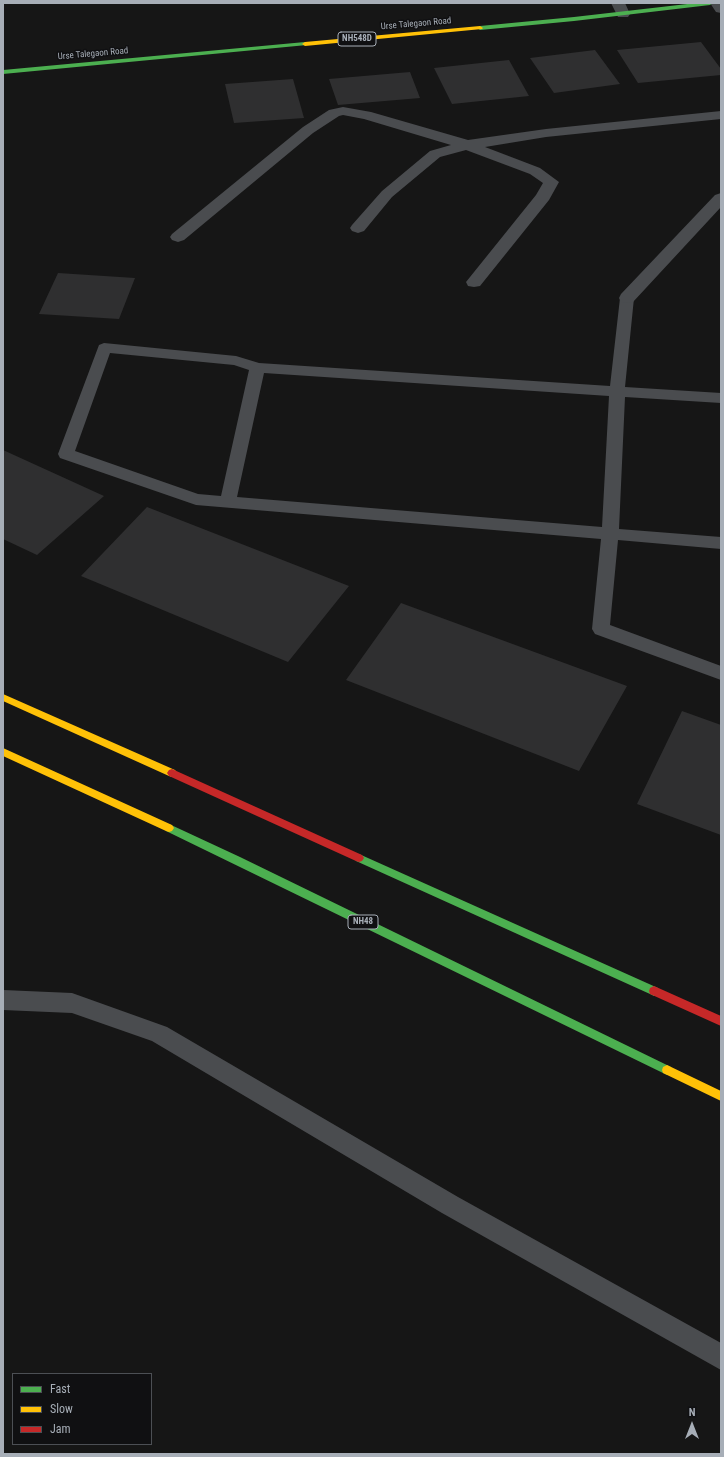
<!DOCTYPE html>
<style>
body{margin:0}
#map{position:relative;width:724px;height:1457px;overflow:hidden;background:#161616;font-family:"Roboto Condensed",sans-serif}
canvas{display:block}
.frame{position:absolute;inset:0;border:4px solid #a7aeb7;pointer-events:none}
.legend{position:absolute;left:12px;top:1373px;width:140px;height:72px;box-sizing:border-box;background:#101012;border:1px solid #4c4f54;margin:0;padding:5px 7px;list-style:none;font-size:12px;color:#a7aeb7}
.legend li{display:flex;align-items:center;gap:8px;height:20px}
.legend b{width:20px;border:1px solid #4c4f54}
.north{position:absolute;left:672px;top:1405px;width:40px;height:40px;-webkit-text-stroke:3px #101012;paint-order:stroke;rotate:0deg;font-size:11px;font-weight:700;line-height:16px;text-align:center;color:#a7aeb7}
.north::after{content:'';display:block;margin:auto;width:14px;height:18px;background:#a7aeb7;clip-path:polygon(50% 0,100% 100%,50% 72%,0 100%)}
</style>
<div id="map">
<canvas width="724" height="1457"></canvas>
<div class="frame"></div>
<ul class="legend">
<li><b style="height:5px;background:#4caf50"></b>Fast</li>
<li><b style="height:5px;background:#ffc107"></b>Slow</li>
<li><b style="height:5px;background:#c62828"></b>Jam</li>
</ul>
<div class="north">N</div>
</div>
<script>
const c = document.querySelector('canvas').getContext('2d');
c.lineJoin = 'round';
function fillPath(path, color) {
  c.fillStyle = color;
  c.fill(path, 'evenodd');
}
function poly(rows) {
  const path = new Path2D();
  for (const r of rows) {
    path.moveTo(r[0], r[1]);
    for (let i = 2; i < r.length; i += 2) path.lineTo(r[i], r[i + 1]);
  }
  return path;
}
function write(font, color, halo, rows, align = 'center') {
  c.font = font + ' "Roboto Condensed",sans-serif';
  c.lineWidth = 3;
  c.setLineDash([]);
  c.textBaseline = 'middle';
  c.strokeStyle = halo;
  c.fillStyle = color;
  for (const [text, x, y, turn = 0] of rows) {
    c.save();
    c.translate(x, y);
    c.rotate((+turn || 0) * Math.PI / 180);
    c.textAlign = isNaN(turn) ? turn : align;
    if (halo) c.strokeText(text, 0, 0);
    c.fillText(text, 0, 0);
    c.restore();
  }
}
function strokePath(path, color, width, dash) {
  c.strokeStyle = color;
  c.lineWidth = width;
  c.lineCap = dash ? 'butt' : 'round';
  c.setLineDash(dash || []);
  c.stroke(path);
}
const building = poly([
 [701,42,721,69,721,75,638,83,617,50],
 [595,50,620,84,554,93,530,58],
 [509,60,529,96,452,104,434,68],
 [410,72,420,98,338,105,329,79],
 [293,79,304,118,234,123,225,84],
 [58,273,135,278,119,319,39,314],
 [3,450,104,496,37,555,3,539],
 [147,507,349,586,288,662,81,576],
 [401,603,627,686,579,771,346,680],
 [682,711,721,725,721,835,637,804]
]);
const lane = poly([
 [627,294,632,295,634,298,625,387,721,393,721,403,625,397,619,529,721,537,721,549,618,540,610,625,721,666,721,680,595,634,592,629,601,539,196,505,60,458,58,454,99,345,104,343,236,356,259,363,610,386,620,298,622,295,627,294],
 [110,353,234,365,249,370,221,496,198,494,75,451,110,353],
 [264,373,609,396,602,527,237,497,264,373],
 [3,990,72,993,167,1027,458,1197,721,1343,721,1370,442,1213,152,1041,72,1013,3,1010,3,990]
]);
const street = poly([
 [611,3,625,3,630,14,628,17,618,17,611,3],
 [710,3,721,3,721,13,716,12,710,3],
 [343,107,371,112,468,140,546,129,721,111,721,119,546,137,485,147,540,168,559,182,549,200,480,286,474,287,468,286,466,282,536,195,543,183,530,174,466,150,440,157,392,197,364,231,358,233,352,231,350,228,352,225,382,191,430,151,451,145,364,119,343,115,339,116,313,133,184,240,178,242,172,240,170,237,172,234,303,127,329,110,343,107],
 [721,193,721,207,633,302,627,303,621,302,619,298,621,294,715,195,721,193]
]);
const fast = poly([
 [696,3,713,3,710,5,574,21,480,30,477,28,480,26,574,17,696,3],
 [305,42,308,44,307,45,3,74,3,70,305,42],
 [169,824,240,857,671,1067,672,1070,671,1073,667,1075,663,1073,166,831,164,828,166,825,169,824],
 [359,854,658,988,659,991,658,994,654,996,650,994,356,861,354,858,356,855,359,854]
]);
const slow = poly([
 [480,26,483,28,482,29,305,46,302,44,305,42,480,26],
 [3,694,175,770,177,773,175,776,172,777,169,776,3,701,3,694],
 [3,748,172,825,174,828,172,831,169,832,166,831,3,756,3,748],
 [667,1065,721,1091,721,1101,663,1073,662,1070,663,1067,667,1065]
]);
const jam = poly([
 [172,769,362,855,364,858,362,861,359,862,356,861,169,776,167,773,169,770,172,769],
 [654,986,721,1016,721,1026,650,994,649,991,650,988,654,986]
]);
const farStreetnames = [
 ["Urse Talegaon Road",416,24,-5],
 ["Urse Talegaon Road",93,54,-5]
];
const shields = [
 [357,39,38],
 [363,922,30]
];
const shieldNames = [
 ["NH548D",357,39],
 ["NH48",363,922]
];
fillPath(building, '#2f2f30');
fillPath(lane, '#4a4c4f');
fillPath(street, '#4a4c4f');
fillPath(fast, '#4caf50');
fillPath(slow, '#ffc107');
fillPath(jam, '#c62828');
write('9px', '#a7aeb7', '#101012', farStreetnames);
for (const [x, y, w] of shields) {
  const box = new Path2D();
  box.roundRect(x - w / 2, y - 7, w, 14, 3);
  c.fillStyle = '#101012';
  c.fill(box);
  strokePath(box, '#a7aeb7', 1);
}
write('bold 9px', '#a7aeb7', null, shieldNames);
</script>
